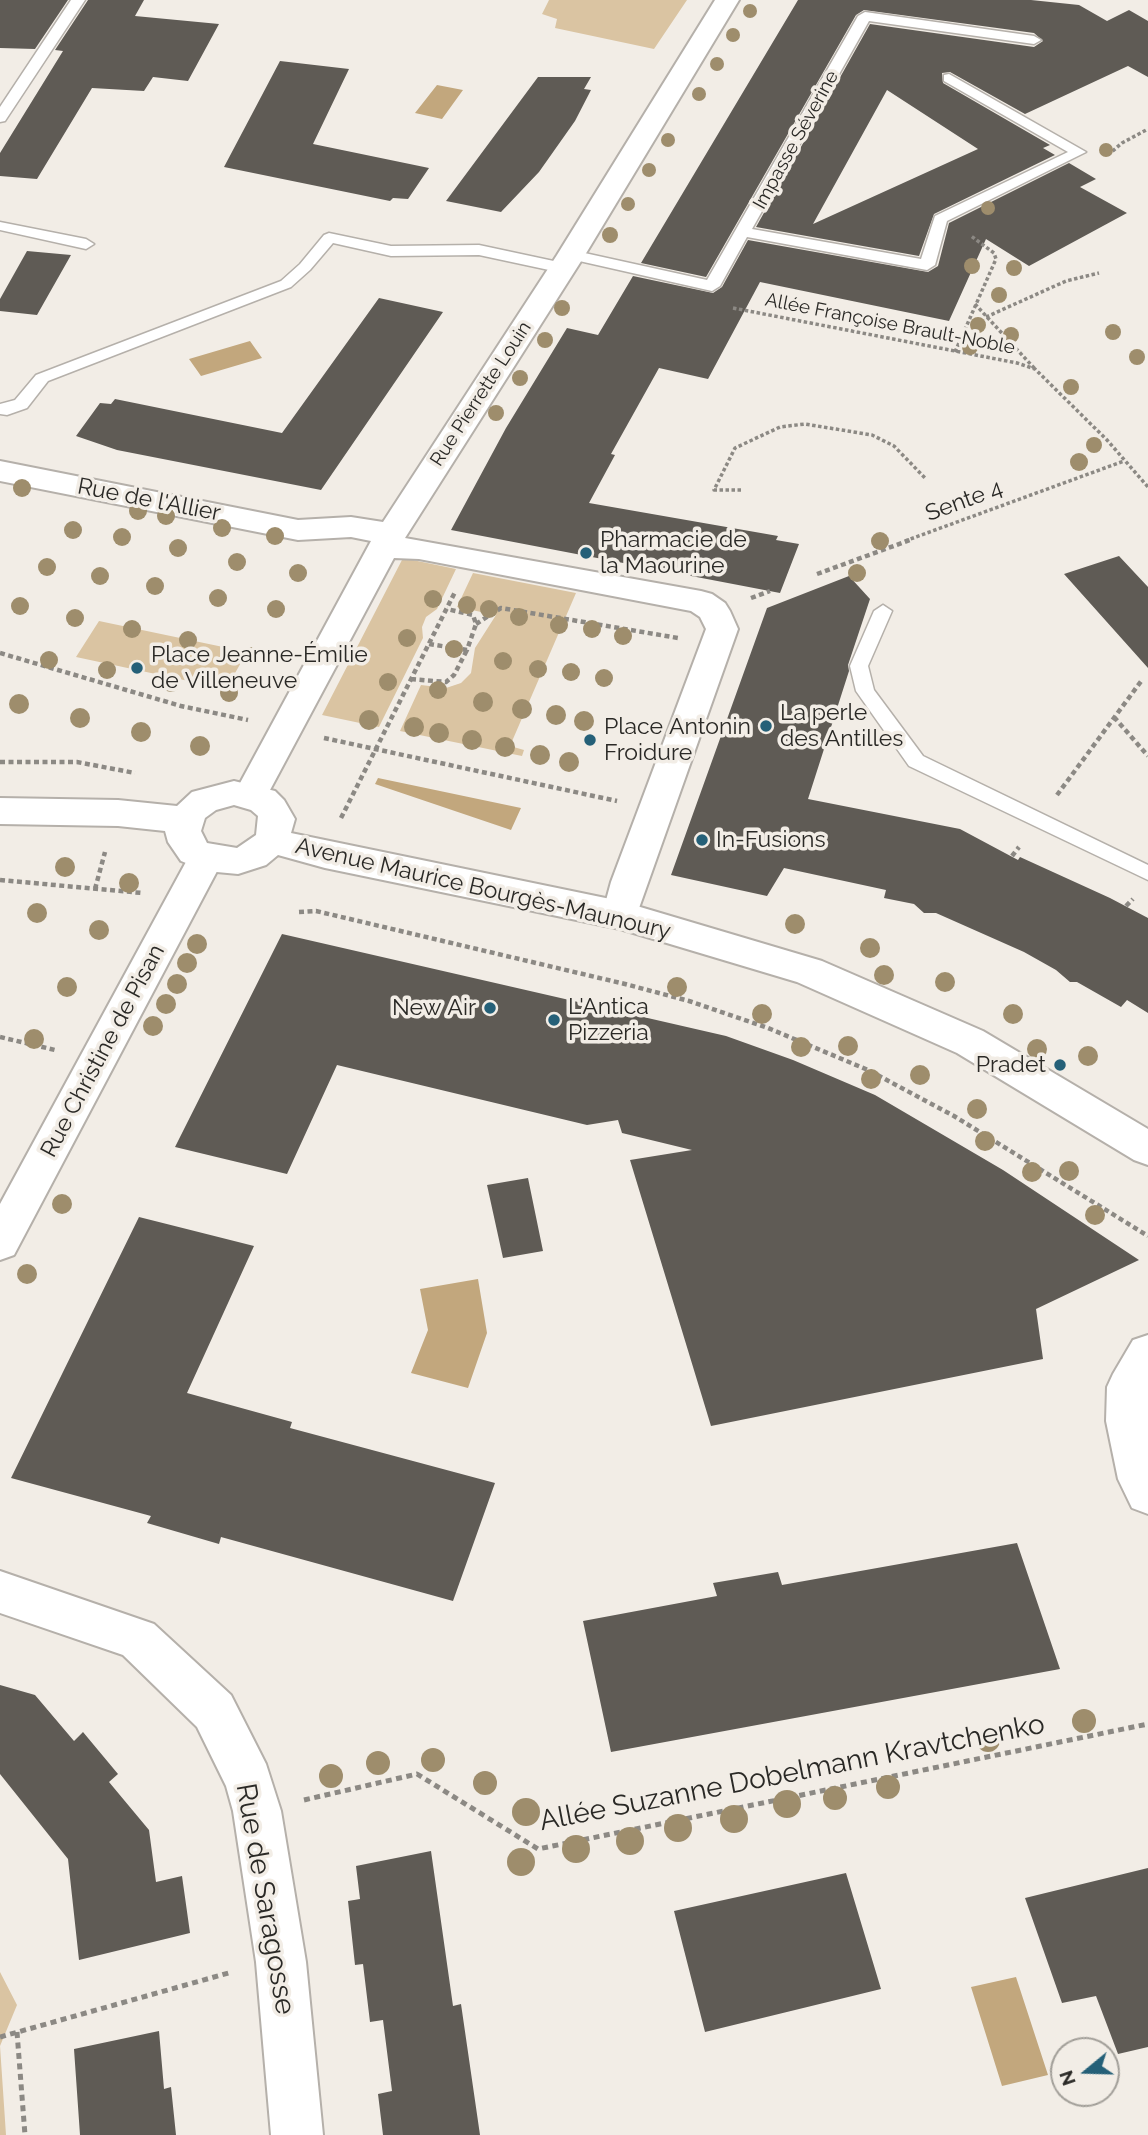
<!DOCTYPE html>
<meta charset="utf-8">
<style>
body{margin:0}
#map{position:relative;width:1148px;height:2135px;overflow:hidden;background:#f2ede6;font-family:Raleway,sans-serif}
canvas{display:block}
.north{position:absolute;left:1050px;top:2037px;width:70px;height:70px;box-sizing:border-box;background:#f2ede6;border:2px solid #a29f99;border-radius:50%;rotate:251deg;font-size:19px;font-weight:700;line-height:28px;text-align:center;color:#2a2926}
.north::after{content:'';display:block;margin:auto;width:24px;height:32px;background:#256078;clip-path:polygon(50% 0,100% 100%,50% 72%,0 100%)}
</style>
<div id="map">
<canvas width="1148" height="2135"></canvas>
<div class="north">N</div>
</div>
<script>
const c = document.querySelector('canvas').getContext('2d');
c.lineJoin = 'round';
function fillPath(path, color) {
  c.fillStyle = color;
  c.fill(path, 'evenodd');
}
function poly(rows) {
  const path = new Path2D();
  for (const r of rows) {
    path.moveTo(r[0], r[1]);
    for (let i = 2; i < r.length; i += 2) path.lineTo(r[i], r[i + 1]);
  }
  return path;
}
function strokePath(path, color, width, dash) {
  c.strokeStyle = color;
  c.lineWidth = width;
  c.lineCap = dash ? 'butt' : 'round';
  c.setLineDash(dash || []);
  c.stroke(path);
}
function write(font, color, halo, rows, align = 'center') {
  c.font = font + ' Raleway,sans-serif';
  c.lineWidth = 7;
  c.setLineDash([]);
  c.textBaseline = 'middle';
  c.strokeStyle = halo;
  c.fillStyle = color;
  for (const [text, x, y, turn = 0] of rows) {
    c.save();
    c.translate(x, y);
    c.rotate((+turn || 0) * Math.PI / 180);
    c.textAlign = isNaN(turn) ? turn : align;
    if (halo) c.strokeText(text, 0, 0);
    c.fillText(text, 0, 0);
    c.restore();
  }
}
const green = poly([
 [549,0,687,0,654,49,555,28,557,19,542,14],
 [403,558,456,569,437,609,426,617,422,627,423,638,379,727,322,715],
 [473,573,576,593,510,746,524,750,522,756,400,731,421,685,446,688,461,683,471,673,475,648,496,615,457,607],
 [99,621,247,652,226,689,76,657],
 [0,1972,17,2005,0,2046,6,2135,0,2135]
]);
const water = poly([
 [437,85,463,90,442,119,415,113],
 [250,341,262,358,201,376,189,359],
 [378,778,521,808,511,830,375,784],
 [478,1279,487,1333,468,1388,411,1373,428,1330,420,1289],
 [1016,1977,1048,2075,1002,2086,971,1987]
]);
const building = poly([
 [0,0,68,0,35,49,0,48],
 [88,0,144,0,135,16,219,24,188,81,153,77,144,91,92,88,37,179,0,176,0,153,63,51,55,50],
 [798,0,1031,0,1079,5,1107,21,1129,10,1148,21,1148,77,1128,66,1025,114,950,72,942,73,943,83,1050,145,1043,148,1055,155,934,214,919,256,756,227,870,24,1034,47,1043,41,1034,33,864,10,856,15,706,277,641,263],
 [887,90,978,149,813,224],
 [280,61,349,69,313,144,429,168,408,199,393,198,390,201,224,167],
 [538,77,591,77,584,89,591,90,575,121,539,172,501,212,446,201],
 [1069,163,1096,179,1080,187,1127,213,1029,266,986,239,949,321,760,282,708,379,659,368,611,454,615,455,589,503,778,536,776,540,799,544,780,593,451,530,506,428,567,328,598,335,633,276,713,293,722,287,748,240,928,272,938,266,949,223],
 [27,251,71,255,37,315,0,311,0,299],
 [379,298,443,312,321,490,117,450,76,436,100,403,111,404,115,399,282,433],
 [1119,556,1148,587,1148,668,1064,574],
 [849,576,870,599,848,665,849,671,808,799,960,829,1018,860,1020,857,1110,898,1148,918,1148,1013,1127,1000,1121,1007,1077,982,1070,982,1056,970,1024,952,936,913,924,913,914,904,884,898,886,890,784,868,767,896,671,875,767,608],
 [282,934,726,1036,793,1060,875,1095,1003,1170,1139,1260,1036,1309,1043,1359,711,1426,630,1160,692,1150,622,1133,618,1120,587,1125,337,1065,287,1174,175,1147],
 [528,1178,543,1251,503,1258,487,1185],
 [139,1217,254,1246,187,1393,292,1422,290,1428,495,1483,453,1601,221,1537,219,1544,147,1523,151,1516,11,1478],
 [1017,1543,1060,1669,611,1752,583,1621,717,1596,713,1583,778,1572,782,1585],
 [0,1685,35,1695,74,1741,83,1732,118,1774,109,1782,149,1830,156,1882,182,1876,190,1933,79,1960,68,1859,0,1774],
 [431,1851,453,2006,461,2004,480,2135,383,2135,378,2094,392,2091,383,2020,370,2022,363,1964,355,1965,348,1901,360,1899,356,1866],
 [1148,1868,1148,2047,1118,2054,1096,1996,1062,2003,1025,1898],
 [846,1873,881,1989,705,2032,674,1911],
 [159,2031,164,2089,171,2087,176,2135,80,2135,74,2049]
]);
const pathFar2 = poly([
 [1108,155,1122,143,1148,129],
 [975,304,1035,369],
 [733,308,1017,363,1035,369,1107,440,1148,487],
 [986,317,1066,281,1099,273],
 [955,352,996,259,994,253,971,236],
 [741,490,714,490,735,448,780,427,805,424,872,435,894,446,926,479],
 [905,541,1124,461]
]);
const pathFar1 = poly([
 [817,574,910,540],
 [751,598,770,591],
 [476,624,501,608,678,638],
 [429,644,467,650,476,624,473,615,447,609],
 [0,653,181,706,248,720],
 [411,679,446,682,454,675,467,650],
 [1114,717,1148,756],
 [324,738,617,801],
 [0,762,77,762,135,773],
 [1057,795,1142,680],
 [341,818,455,592],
 [1012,856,1019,847],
 [0,880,142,893],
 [95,889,105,852],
 [1126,906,1133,899],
 [299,912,316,911,625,984,689,1001,768,1028,868,1070,954,1116,1148,1236],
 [0,1037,55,1050]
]);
const path = poly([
 [304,1800,417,1774,538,1849,1148,1724],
 [17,2032,25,2135],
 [0,2037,232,1972]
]);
const service = poly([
 [71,0,85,0,5,121,0,122,0,107,71,0],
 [865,12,1034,36,1041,40,1034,44,869,21,752,229,921,259,935,216,1068,152,944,81,944,75,949,74,1086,152,947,221,935,265,927,270,747,237,720,286,712,291,566,258,563,255,571,250,707,280,858,16,865,12],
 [0,222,86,239,94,244,86,249,0,230,0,222],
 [329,233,391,246,479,245,563,263,571,268,563,273,479,255,391,256,333,243,310,270,291,287,48,381,27,408,7,415,0,414,0,404,15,400,36,375,281,281,300,264,324,235,329,233],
 [883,605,892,611,868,666,874,690,923,756,1148,865,1148,880,909,766,856,691,850,666,874,611,883,605]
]);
const minor = poly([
 [715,0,739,0,585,255,405,538,701,591,712,594,725,603,730,611,738,629,633,925,620,929,607,925,602,915,611,882,706,629,700,617,691,611,419,559,394,558,262,805,250,808,238,805,233,796,371,541,351,537,298,540,0,481,0,461,298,520,351,517,383,522,557,255,715,0],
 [206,845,219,849,224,858,14,1255,0,1260,0,1204,193,849,206,845],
 [1148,1335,1148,1514,1132,1508,1118,1479,1106,1421,1107,1387,1113,1374,1133,1340,1148,1335],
 [0,1571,154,1624,231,1695,266,1764,281,1811,306,1962,323,2135,271,2135,256,1962,233,1811,226,1786,197,1727,123,1655,0,1613,0,1571]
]);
const tertiary = poly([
 [234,781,275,791,284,800,295,819,291,833,620,901,822,961,983,1031,1148,1129,1148,1165,1134,1160,957,1053,797,982,620,929,325,868,278,855,266,865,238,874,206,871,181,861,168,842,165,831,118,826,0,824,0,798,118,800,177,806,192,792,234,781],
 [234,805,251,810,258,816,256,835,237,848,207,843,201,831,205,818,216,810,234,805]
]);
const trees = [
 [750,11,7],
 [733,35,7],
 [717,64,7],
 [699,94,7],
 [668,140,7],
 [1106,150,7],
 [649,170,7],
 [628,204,7],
 [988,208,7],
 [610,235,8],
 [972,266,8],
 [1014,268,8],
 [999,295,8],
 [562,308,8],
 [978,325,8],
 [1113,332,8],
 [1011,335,8],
 [545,340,8],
 [970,347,8],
 [1137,357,8],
 [520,378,8],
 [1071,387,8],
 [496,413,8],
 [1094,445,8],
 [1079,462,9],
 [22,488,9],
 [138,511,9],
 [166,516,9],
 [222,528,9],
 [73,530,9],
 [275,536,9],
 [122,537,9],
 [880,541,9],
 [178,548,9],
 [237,562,9],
 [47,567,9],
 [298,573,9],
 [857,573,9],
 [100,576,9],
 [155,586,9],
 [218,598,9],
 [433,599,9],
 [467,605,9],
 [20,606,9],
 [276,609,9],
 [489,609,9],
 [519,617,9],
 [75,618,9],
 [559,625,9],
 [132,629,9],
 [592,629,9],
 [623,636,9],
 [407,638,9],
 [188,640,9],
 [454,649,9],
 [252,656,9],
 [49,660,9],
 [503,661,9],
 [538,669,9],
 [107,670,9],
 [571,672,9],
 [604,678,9],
 [388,682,9],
 [171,683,9],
 [438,690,9],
 [229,693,9],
 [483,702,10],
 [19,704,10],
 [522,709,10],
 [556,715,10],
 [80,718,10],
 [369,720,10],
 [584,721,10],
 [414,727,10],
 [141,732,10],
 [439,733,10],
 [472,740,10],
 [200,746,10],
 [505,747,10],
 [540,755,10],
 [569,762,10],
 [65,867,10],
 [129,883,10],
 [37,913,10],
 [795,924,10],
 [99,930,10],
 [197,944,10],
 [870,948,10],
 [187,963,10],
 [884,975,10],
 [945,982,10],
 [177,984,10],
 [67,987,10],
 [677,987,10],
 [166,1004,10],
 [762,1014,10],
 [1013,1014,10],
 [153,1026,10],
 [34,1039,10],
 [848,1046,10],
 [801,1047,10],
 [1037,1049,10],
 [1088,1056,10],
 [920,1075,10],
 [871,1079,10],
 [977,1109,10],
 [985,1141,10],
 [1069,1171,10],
 [1032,1172,10],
 [62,1204,10],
 [1095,1215,10],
 [27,1274,10],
 [1084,1721,12],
 [988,1740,12],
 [433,1760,12],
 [378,1763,12],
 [331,1776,12],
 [485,1783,12],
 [888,1787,12],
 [835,1798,12],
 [787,1804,14],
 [526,1812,14],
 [734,1819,14],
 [678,1828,14],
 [630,1841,14],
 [576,1849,14],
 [521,1862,14]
];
const markers = [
 [586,553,7,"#256078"],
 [137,668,7,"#256078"],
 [766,726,7,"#256078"],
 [590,740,7,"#256078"],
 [702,840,7,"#256078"],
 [490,1008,7,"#256078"],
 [554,1020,7,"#256078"],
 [1060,1065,7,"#256078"]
];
const farStreetnames = [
 ["Impasse Séverine",796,140,-61],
 ["Allée Françoise Brault-Noble",890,324,11],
 ["Rue Pierrette Louin",481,394,-57]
];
const streetNames = [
 ["Rue de l'Allier",149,500,11],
 ["Sente 4",964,501,-20],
 ["Avenue Maurice Bourgès-Maunoury",483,889,13],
 ["Rue Christine de Pisan",103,1051,-62]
];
const poiNames = [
 ["Pharmacie de",600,540],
 ["la Maourine",600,566],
 ["Place Jeanne-Émilie",151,655],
 ["de Villeneuve",151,681],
 ["La perle",780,713],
 ["des Antilles",780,739],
 ["Place Antonin",604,727],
 ["Froidure",604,753],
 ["In-Fusions",716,840],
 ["L'Antica",568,1007],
 ["Pizzeria",568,1033],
 ["New Air",476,1008,"right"],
 ["Pradet",1046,1065,"right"]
];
const nearStreetnames = [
 ["Allée Suzanne Dobelmann Kravtchenko",792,1773,-11],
 ["Rue de Saragosse",265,1899,80]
];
fillPath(green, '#dac4a2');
fillPath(water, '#c2a77d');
fillPath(building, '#5f5b55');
strokePath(service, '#b5b0aa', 3);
strokePath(minor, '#b5b0aa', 4);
strokePath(tertiary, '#b5b0aa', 4);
strokePath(pathFar2, '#8c8984', 3.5, [3.5, 2.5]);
strokePath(pathFar1, '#8c8984', 4.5, [5, 3.5]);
strokePath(path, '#8c8984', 5, [6, 4.5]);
fillPath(service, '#fff');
fillPath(minor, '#fff');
fillPath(tertiary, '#fff');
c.fillStyle = '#9e8d6c';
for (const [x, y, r] of trees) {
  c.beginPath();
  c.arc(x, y, r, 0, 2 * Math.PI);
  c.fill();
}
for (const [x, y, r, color] of markers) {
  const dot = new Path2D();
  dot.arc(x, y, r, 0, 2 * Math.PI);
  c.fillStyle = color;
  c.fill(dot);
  strokePath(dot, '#f2ede6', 2.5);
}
write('19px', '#2a2926', '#f2ede6', farStreetnames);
write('23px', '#2a2926', '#f2ede6', streetNames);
write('23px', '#2a2926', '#f2ede6', poiNames, 'left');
write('28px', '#2a2926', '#f2ede6', nearStreetnames);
</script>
